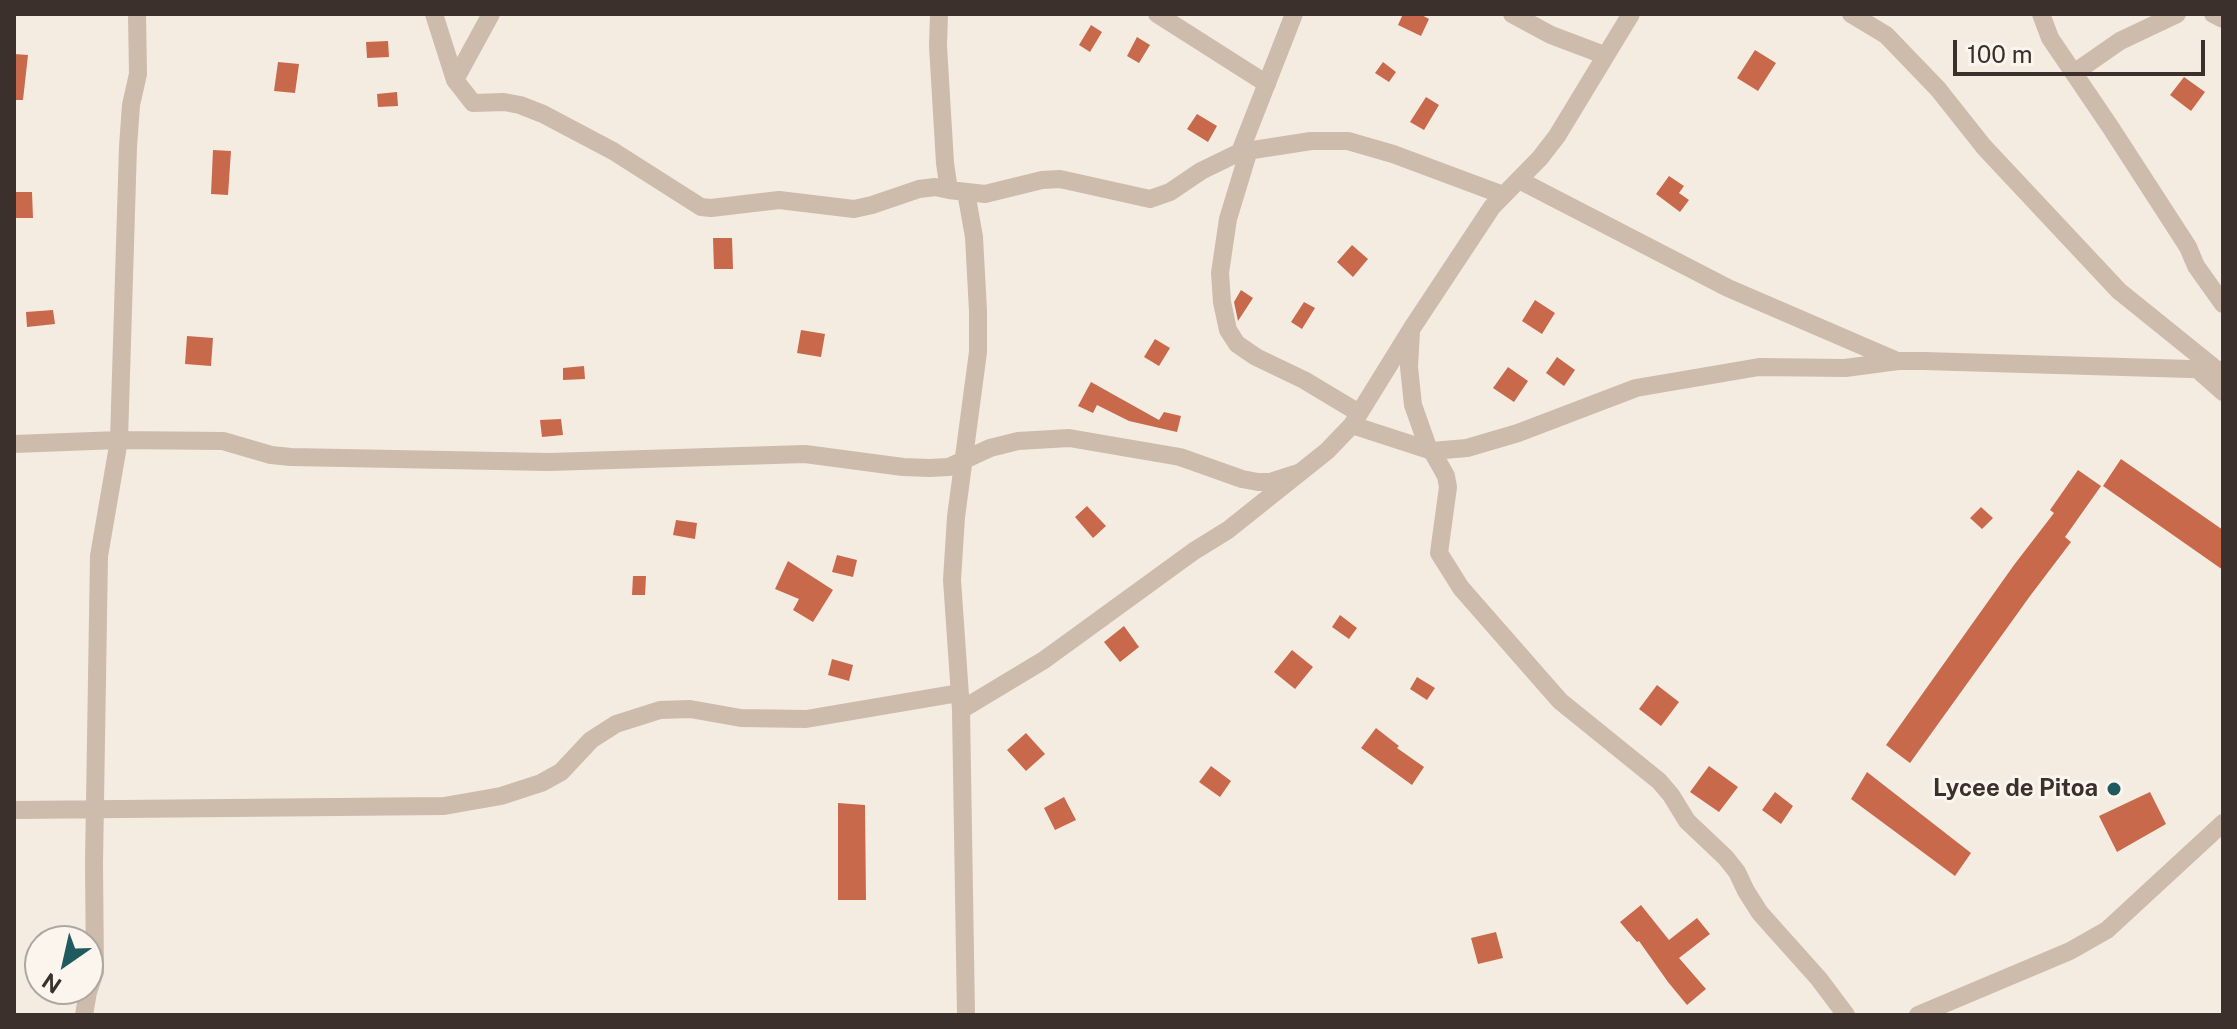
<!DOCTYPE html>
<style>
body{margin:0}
#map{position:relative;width:2237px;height:1029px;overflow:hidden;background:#f4ebe1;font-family:"Public Sans",sans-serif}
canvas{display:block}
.frame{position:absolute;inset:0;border:16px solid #3b302b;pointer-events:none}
.north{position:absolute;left:24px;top:925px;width:80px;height:80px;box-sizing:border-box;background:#fbf5ee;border:2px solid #aea6a0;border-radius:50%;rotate:214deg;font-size:22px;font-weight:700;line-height:32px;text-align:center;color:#3b302b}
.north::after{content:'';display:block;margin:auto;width:28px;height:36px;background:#1f5a5e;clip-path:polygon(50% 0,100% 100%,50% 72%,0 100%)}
.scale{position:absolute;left:1953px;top:40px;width:252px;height:36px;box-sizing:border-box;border:4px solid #3b302b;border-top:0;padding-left:10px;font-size:24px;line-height:28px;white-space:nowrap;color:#3b302b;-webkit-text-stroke:6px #fbf5ee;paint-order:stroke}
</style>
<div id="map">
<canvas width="2237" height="1029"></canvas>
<div class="frame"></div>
<div class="north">N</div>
<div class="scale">100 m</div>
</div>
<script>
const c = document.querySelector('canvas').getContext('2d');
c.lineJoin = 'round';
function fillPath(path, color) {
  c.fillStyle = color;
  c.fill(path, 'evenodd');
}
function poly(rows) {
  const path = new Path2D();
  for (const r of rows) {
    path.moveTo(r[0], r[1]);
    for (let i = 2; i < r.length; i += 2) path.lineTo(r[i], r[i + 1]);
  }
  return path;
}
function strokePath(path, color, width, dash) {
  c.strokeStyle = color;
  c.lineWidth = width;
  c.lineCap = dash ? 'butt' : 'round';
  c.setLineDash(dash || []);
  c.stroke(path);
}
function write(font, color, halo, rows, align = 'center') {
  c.font = font + ' "Public Sans",sans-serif';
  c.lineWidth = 6;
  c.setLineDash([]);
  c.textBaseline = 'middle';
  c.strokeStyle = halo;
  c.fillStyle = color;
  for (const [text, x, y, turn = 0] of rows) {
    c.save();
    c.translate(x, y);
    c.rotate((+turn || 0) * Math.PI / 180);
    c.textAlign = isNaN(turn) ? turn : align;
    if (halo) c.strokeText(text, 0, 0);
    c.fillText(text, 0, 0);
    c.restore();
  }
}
const building = poly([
 [1403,14,1420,14,1429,19,1421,36,1398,25],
 [1091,25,1102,32,1090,52,1079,45],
 [1137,37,1150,45,1139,63,1127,56],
 [388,41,389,57,367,58,366,42],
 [1755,50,1776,63,1758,91,1737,78],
 [14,54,28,55,23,100,14,100],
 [278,62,299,64,295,93,274,91],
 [1383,62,1396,72,1389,82,1375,73],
 [2184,77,2205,92,2191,111,2170,95],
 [397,92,398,106,378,107,377,94],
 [1426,97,1439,105,1424,130,1410,122],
 [1197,114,1217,126,1208,142,1187,129],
 [213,150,231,151,228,195,211,194],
 [1669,176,1684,186,1679,193,1689,200,1680,212,1656,194],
 [14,192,32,192,33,218,14,218],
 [713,238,732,238,733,269,714,269],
 [1352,245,1368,259,1353,277,1337,262],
 [1241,290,1253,298,1238,321,1234,302],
 [1535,300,1555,313,1542,334,1522,321],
 [1304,302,1315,308,1302,329,1291,322],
 [53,310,55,324,27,327,26,312],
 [801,330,825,334,821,357,797,353],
 [187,336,213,338,211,366,185,364],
 [1155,339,1170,348,1159,366,1144,357],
 [1557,357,1575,370,1564,386,1546,373],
 [584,366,585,379,563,380,563,368],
 [1508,367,1528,381,1514,402,1493,388],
 [1091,382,1159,420,1164,412,1181,416,1177,432,1129,421,1097,405,1093,413,1078,406],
 [561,419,563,435,542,437,540,420],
 [2121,459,2223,530,2223,570,2103,486],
 [2078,470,2101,486,2065,537,2071,542,2030,596,1910,763,1886,745,2014,565,2054,513,2050,510],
 [1087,506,1106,526,1093,538,1075,517],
 [1981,507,1993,518,1982,529,1970,518],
 [676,520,697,523,695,539,673,535],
 [837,555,857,560,853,577,832,572],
 [788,561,833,590,813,622,793,610,799,599,775,589],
 [633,576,646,576,645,595,632,595],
 [1340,615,1357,628,1349,639,1332,627],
 [1124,626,1139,647,1120,662,1104,642],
 [1292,650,1313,667,1295,689,1274,672],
 [832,659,853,665,849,681,828,675],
 [1417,677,1435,688,1427,700,1410,689],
 [1657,685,1679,702,1661,726,1639,709],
 [1376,728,1399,746,1397,748,1424,767,1412,785,1361,748],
 [1026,733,1045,754,1026,771,1007,750],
 [1211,766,1231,781,1220,797,1199,782],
 [1709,766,1738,787,1719,812,1690,792],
 [1867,772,1971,853,1955,876,1851,799],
 [1775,792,1793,806,1781,824,1762,810],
 [2150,792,2166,824,2117,852,2099,816],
 [1064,797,1076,820,1055,830,1044,808],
 [838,803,865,805,866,900,838,900],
 [1641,905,1669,940,1697,918,1710,934,1679,958,1706,989,1687,1005,1668,982,1639,941,1637,942,1620,922],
 [1496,932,1503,958,1478,964,1471,938]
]);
const minor = poly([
 [137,14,138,74,131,105,128,147,119,440,223,441,271,455,291,457,549,462,805,454,903,467,929,468,949,467,990,448,1018,441,1069,438,1180,457,1242,479,1258,482,1270,482,1301,472],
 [434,14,455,80,473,103,504,102,520,105,543,114,613,151,701,207,711,208,779,200,854,209,872,205,919,189,935,187,949,190],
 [939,14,938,46,945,163,949,190,985,194,1042,180,1060,179,1150,199,1170,192,1201,171,1240,152,1311,141,1348,141,1393,154,1503,195],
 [1157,14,1267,84],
 [1512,14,1551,35,1604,55],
 [1631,14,1557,136,1540,158,1492,207,1412,328,1352,425,1432,451,1467,448,1518,433,1636,388,1759,367,1845,368,1898,361,1924,361,2223,370],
 [1851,14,1886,35,1938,89,1984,147,2119,291,2217,370],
 [2041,14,2050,38,2111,128,2188,247,2196,266,2223,304],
 [2213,14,2223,19],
 [2074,73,2120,41,2177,14],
 [455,80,491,14],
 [1249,150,1228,219,1220,273,1222,302,1228,330,1237,344,1256,357,1304,380,1359,413],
 [1240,152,1294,14],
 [1519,180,1728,288,1895,360],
 [966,192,974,237,978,311,978,352,956,517,952,580,961,710,1044,660,1194,551,1228,530,1327,451,1352,425],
 [1411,331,1409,367,1413,405,1429,450],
 [2197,369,2223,392],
 [14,444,119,440,99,556,94,863,95,972,88,992,84,1015],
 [1432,451,1446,476,1448,487,1439,553,1461,588,1560,701,1659,781,1671,795,1687,821,1726,858,1737,872,1746,891,1760,913,1819,979,1846,1015],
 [961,710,966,1015],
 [14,810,444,806,501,796,541,783,561,772,591,740,616,724,660,710,690,709,741,718,806,719,959,693],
 [1918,1015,2070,951,2107,930,2223,823]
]);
const markers = [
 [2114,789,8,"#1f5a5e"]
];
const poiNames = [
 ["Lycee de Pitoa",2098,789]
];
fillPath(building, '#c8694b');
strokePath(minor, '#cdbbac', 18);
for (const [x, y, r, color] of markers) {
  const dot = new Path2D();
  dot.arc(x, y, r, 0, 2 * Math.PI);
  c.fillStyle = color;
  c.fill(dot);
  strokePath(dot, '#fbf5ee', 3);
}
write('bold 24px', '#3b302b', '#fbf5ee', poiNames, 'right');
</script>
